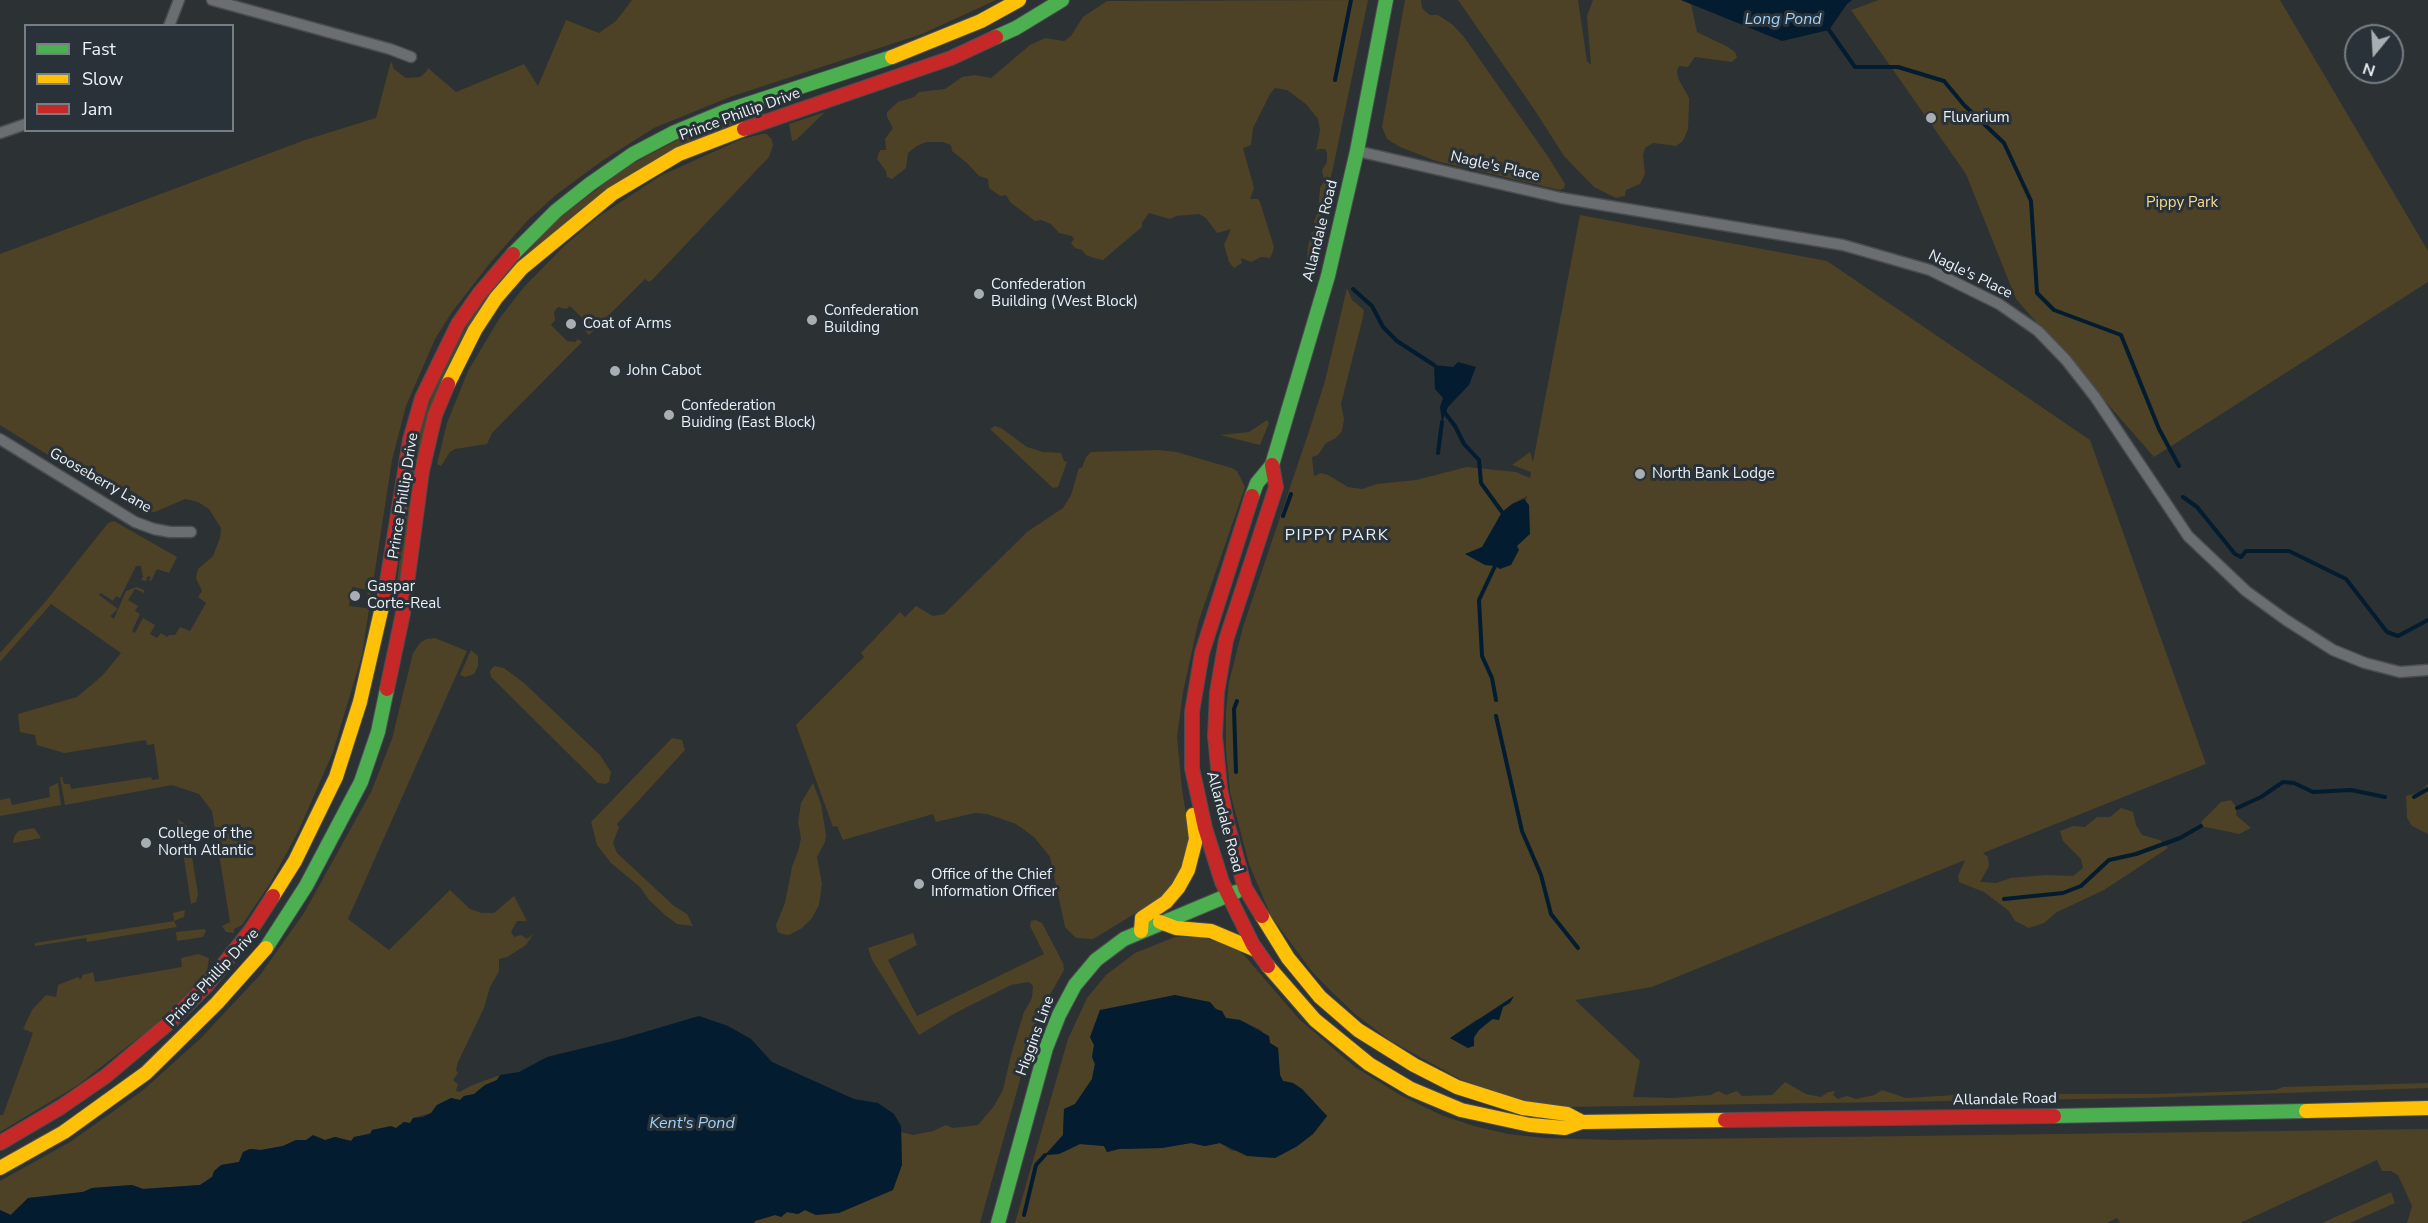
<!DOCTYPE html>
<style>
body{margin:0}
#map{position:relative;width:2428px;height:1223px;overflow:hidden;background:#2c3134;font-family:"Nunito Sans",sans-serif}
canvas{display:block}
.legend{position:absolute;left:24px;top:24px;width:210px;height:108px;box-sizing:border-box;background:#293238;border:2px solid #777e84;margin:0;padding:8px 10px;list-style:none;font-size:18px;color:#ebf1f5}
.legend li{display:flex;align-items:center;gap:12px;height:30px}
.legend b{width:30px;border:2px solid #777e84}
.north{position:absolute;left:2344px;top:24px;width:60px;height:60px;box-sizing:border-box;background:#293238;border:2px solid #777e84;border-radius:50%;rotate:198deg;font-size:16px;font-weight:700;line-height:24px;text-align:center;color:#ebf1f5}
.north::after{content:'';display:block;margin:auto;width:21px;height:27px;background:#a8aeb1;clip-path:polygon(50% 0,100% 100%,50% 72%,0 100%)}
</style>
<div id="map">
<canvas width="2428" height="1223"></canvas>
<ul class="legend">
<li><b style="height:8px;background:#4caf50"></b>Fast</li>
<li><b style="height:8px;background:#ffc107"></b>Slow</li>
<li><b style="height:8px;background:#c62828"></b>Jam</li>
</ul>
<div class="north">N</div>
</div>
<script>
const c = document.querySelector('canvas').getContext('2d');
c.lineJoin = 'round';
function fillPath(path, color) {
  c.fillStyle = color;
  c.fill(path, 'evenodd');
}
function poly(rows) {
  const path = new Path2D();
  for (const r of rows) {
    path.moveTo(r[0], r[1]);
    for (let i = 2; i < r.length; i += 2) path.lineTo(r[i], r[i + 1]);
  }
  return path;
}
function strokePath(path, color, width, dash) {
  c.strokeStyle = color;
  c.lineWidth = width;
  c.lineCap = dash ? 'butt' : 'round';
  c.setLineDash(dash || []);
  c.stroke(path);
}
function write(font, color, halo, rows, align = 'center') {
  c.font = font + ' "Nunito Sans",sans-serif';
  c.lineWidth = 6;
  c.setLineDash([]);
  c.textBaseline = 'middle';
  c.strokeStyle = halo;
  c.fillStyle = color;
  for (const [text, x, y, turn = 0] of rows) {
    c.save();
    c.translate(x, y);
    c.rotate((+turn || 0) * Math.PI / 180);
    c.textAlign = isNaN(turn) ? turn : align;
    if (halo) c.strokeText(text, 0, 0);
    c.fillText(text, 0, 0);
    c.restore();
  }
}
const green = poly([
 [632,0,996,0,922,34,730,97,654,128,602,161,557,194,527,221,490,263,452,312,435,339,406,406,392,460,362,655,333,752,299,830,271,882,242,925,234,929,234,933,226,932,222,926,230,922,212,811,199,794,172,785,65,805,60,777,62,777,64,784,70,784,71,789,151,777,152,780,159,779,154,744,147,745,146,740,64,753,37,745,35,735,20,732,18,714,77,697,102,676,121,653,51,604,0,662,0,653,46,601,108,523,114,521,177,557,169,573,157,569,151,581,149,580,151,578,149,576,146,578,147,581,141,580,143,577,141,566,136,566,120,598,116,596,113,601,101,593,99,595,118,609,110,616,114,619,126,591,137,587,144,590,144,593,135,589,128,600,138,606,135,611,140,614,132,631,135,633,143,618,155,625,150,634,157,638,161,633,167,637,169,635,175,635,180,627,190,631,206,603,198,597,202,591,196,578,198,569,213,556,220,538,221,528,209,509,198,502,185,499,155,512,145,513,133,504,137,494,123,487,114,496,0,425,0,254,305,140,376,118,391,61,394,69,406,78,420,77,426,72,428,68,456,92,524,64,538,86,566,20,599,33,616,21],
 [352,587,368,590,366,608,349,606],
 [1368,0,1333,168,1305,279,1308,247,1311,233,1315,231,1313,225,1318,211,1320,188,1324,181,1322,170,1327,162,1327,153,1325,149,1318,149,1316,152,1320,130,1318,119,1306,104,1287,90,1275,88,1270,94,1253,128,1251,145,1243,148,1254,188,1250,199,1258,199,1260,202,1274,247,1272,254,1270,258,1261,257,1251,262,1241,258,1242,263,1234,268,1229,262,1224,245,1231,229,1217,233,1206,218,1199,214,1176,216,1170,219,1149,213,1142,223,1142,227,1103,260,1094,258,1086,255,1082,250,1075,248,1071,243,1074,239,1072,236,1059,233,1051,224,1041,220,1035,221,1010,202,1006,195,1000,196,989,188,988,179,979,176,967,163,952,151,951,145,943,142,926,142,917,146,908,153,906,168,892,179,887,177,886,171,877,159,880,150,886,150,885,139,893,128,887,117,887,112,898,102,914,97,919,92,945,89,962,77,975,75,991,78,1030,45,1045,38,1064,41,1071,36,1083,17,1107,1],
 [1405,0,1421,0,1422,8,1426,12,1430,15,1438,15,1453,25,1464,37,1549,158,1565,184,1564,188,1560,190,1436,161,1400,147,1387,139,1382,127],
 [1458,0,1578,0,1587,61,1591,65,1587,16,1593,0,1681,0,1691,4,1697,32,1728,47,1735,52,1737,57,1732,62,1695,57,1688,67,1679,66,1677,71,1678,78,1689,98,1689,105,1688,129,1683,141,1676,146,1653,143,1645,148,1643,155,1645,174,1640,184,1626,190,1625,196,1616,198,1594,187,1564,156,1534,109],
 [1879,0,2280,0,2428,251,2428,282,2154,457,2016,299,1966,174,1851,10],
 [751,111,758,111,766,114,593,200,460,350,397,596,395,596,414,447,441,369,483,299,557,220,626,167,687,135],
 [825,112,796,140,792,141,789,124],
 [762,134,767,134,772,140,773,145,769,157,653,279,649,282,645,279,589,335,585,331,589,326,586,322,570,306,566,309,558,307,554,312,555,320,551,325,567,341,575,342,578,339,582,342,492,433,487,444,455,449,450,452,441,466,437,464,447,423,468,371,499,319,524,287,563,247,598,217,660,176,742,139],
 [1580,215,1827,261,2090,440,2206,764,1983,853,1988,857,1989,866,1980,882,1996,883,2011,878,2045,875,2073,876,2083,868,2081,859,2063,841,2060,831,2073,826,2085,827,2097,817,2110,817,2121,808,2133,812,2136,825,2142,835,2160,840,2168,848,2104,890,2057,912,2044,923,2029,928,2015,921,2009,911,1984,892,1959,882,1958,876,1965,860,1652,987,1575,1000,1640,1061,1633,1097,1673,1098,1711,1095,1718,1091,1726,1095,1737,1091,1742,1096,1772,1095,1785,1082,1806,1094,1821,1097,1828,1092,1835,1091,1833,1095,1838,1099,1847,1096,1856,1099,1874,1095,1882,1090,1906,1098,1972,1094,2157,1094,2275,1090,2283,1087,2428,1083,2428,1088,2144,1098,1565,1107,1533,1102,1493,1092,1460,1079,1389,1040,1355,1014,1332,992,1313,973,1271,916,1249,864,1230,792,1226,750,1226,712,1229,682,1243,627,1309,431,1325,381,1347,288,1352,300,1364,310,1363,317,1341,404,1344,419,1342,431,1336,438,1326,443,1318,455,1312,457,1314,476,1321,473,1328,475,1348,487,1362,489,1377,484,1416,480,1467,467,1516,472,1530,478,1531,472,1512,465,1530,452,1533,462],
 [1527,496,1523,514,1492,530,1512,504],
 [1501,1013,1479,1030,1468,1048,1450,1038,1476,1020],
 [1267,420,1269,423,1260,445,1220,435,1249,432],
 [995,426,1001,428,1027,447,1043,452,1061,453,1064,461,1067,462,1058,487,1053,488,990,429],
 [1159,450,1176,452,1232,468,1237,471,1245,487,1198,623,1183,692,1177,737,1182,790,1189,831,1185,861,1169,889,1151,904,1093,939,1076,938,1065,927,1050,857,1034,837,1016,824,987,814,975,813,936,822,933,814,843,840,837,826,833,827,796,725,864,657,861,653,900,612,905,617,916,606,933,616,944,614,1027,532,1063,508,1071,495,1079,468,1082,468,1086,457,1091,452],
 [435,638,467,651,348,919,389,950,450,890,470,909,482,913,494,913,514,896,527,921,517,921,511,932,514,937,521,935,527,939,534,933,526,945,507,957,499,959,499,971,490,987,484,1008,458,1062,456,1070,458,1073,453,1080,458,1084,456,1091,460,1092,470,1086,500,1075,497,1080,485,1085,474,1094,464,1096,460,1100,451,1098,437,1105,431,1113,413,1118,410,1123,404,1122,396,1128,372,1130,371,1133,354,1137,351,1141,335,1137,326,1140,296,1140,283,1146,261,1150,250,1149,243,1152,239,1162,221,1165,212,1177,200,1185,143,1189,132,1185,93,1188,83,1192,28,1198,10,1215,0,1210,0,1181,70,1142,142,1091,200,1039,260,975,304,913,371,792,392,739,413,653,420,643,426,639],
 [471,650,478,656,478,666,474,674,465,677,460,675],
 [494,666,504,668,524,683,600,755,611,772,609,782,606,784,598,783,491,677,490,671],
 [672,738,682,740,685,750,617,824,619,827,613,843,617,853,674,906,687,914,693,926,677,924,665,915,649,900,640,887,611,863,597,845,591,822],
 [58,783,61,805,0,816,0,800,10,798,12,805,50,797,49,787],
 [813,783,821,804,826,835,825,842,817,857,822,884,819,905,812,918,802,928,789,935,782,934,778,932,776,925,785,903,792,867,799,848,801,838,798,822,801,803],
 [2428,784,2428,834,2412,826,2407,818,2406,796,2420,792],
 [2231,800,2237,808,2236,815,2251,828,2239,834,2201,826,2202,821,2221,802],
 [178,819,187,826,198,894,196,902,191,904],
 [34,828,41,838,13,843,14,837,18,831],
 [185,910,184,917,174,921,177,927,87,942,86,938,35,946,35,943,174,921,173,913],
 [1035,920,1042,923,1063,963,1064,970,1041,1011,1032,1037,980,1223,754,1223,754,1221,775,1215,781,1217,787,1212,798,1214,805,1210,816,1215,902,1165,901,1132,913,1135,933,1131,946,1125,953,1128,978,1125,994,1106,1003,1090,1011,1055,1024,1012,1032,998,1033,986,1029,982,1011,985,957,1012,919,1035,872,960,868,948,913,933,917,945,888,960,917,1016,1044,954,1030,926,1031,921],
 [204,929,206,931,203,937,177,941,176,932],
 [1200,936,1234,947,1244,955,1299,1019,1355,1067,1400,1095,1441,1115,1474,1126,1508,1134,1545,1138,1613,1140,2428,1129,2428,1223,2407,1223,2412,1206,2398,1175,2391,1171,2382,1171,2377,1160,2240,1223,2120,1223,2117,1218,2107,1223,1015,1223,1068,1039,1087,998,1106,975,1135,953,1175,937],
 [1175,995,1216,1009,1226,1018,1240,1020,1261,1030,1270,1043,1278,1048,1280,1075,1283,1081,1293,1083,1302,1089,1327,1116,1313,1134,1296,1147,1232,1151,1220,1143,1205,1146,1191,1143,1162,1148,1119,1149,1107,1152,1104,1146,1080,1144,1059,1154,1046,1155,1063,1135,1064,1109,1075,1104,1092,1079,1095,1064,1092,1057,1094,1045,1090,1037,1094,1029,1143,1002],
 [198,954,209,958,207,972,178,1003,151,1028,78,1085,0,1132,0,1115,3,1115,33,1033,23,1029,32,1010,46,995,56,997,58,985,78,977,80,979,82,978,82,975,90,973,93,972,95,982,182,967,181,958],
 [2391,1192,2395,1203,2350,1223,2322,1223]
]);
const water = poly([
 [1681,0,1852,0,1847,4,1829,30,1782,41],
 [1458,362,1476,367,1469,385,1448,407,1442,422,1440,407,1443,398,1435,389,1434,365,1453,367],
 [1524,499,1529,505,1530,534,1517,546,1519,550,1511,565,1500,569,1495,566,1485,565,1465,554,1482,547,1502,512,1512,504],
 [1175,995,1210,1002,1216,1009,1222,1011,1226,1018,1240,1020,1269,1036,1270,1043,1278,1048,1280,1075,1283,1081,1293,1083,1302,1089,1327,1116,1313,1134,1296,1147,1275,1158,1247,1156,1220,1143,1205,1146,1191,1143,1162,1148,1119,1149,1107,1152,1104,1146,1080,1144,1059,1154,1045,1155,1063,1135,1064,1109,1075,1104,1092,1079,1095,1064,1092,1057,1094,1045,1090,1037,1100,1010],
 [1514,996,1510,1003,1503,1007,1499,1020,1492,1019,1479,1030,1474,1037,1474,1046,1468,1048,1450,1038],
 [699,1016,728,1026,751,1039,772,1062,854,1099,878,1103,894,1114,901,1126,902,1165,893,1190,839,1213,816,1215,805,1210,798,1214,787,1212,781,1217,775,1215,755,1221,754,1223,0,1223,0,1210,11,1215,28,1198,83,1192,92,1188,132,1185,143,1189,200,1185,212,1177,214,1171,221,1165,239,1162,243,1152,250,1149,261,1150,283,1146,296,1140,306,1140,313,1135,325,1140,335,1137,351,1141,354,1137,370,1134,372,1130,391,1126,396,1128,404,1122,410,1123,413,1118,423,1117,431,1113,437,1105,451,1098,460,1100,464,1096,474,1094,485,1085,497,1080,500,1075,519,1072,547,1057,621,1039]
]);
const stream = poly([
 [1829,30,1855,67,1898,67,1944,81,1964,105,2004,143,2031,201,2037,293,2054,310,2121,335,2159,429,2179,466],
 [1335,80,1351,0],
 [1353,289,1372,306,1383,327,1397,341,1434,365],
 [1445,413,1455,426,1464,444,1479,460,1481,483,1502,512],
 [1438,453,1442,422],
 [2183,497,2197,507,2235,554,2241,557,2246,551,2289,551,2346,579,2387,632,2398,636,2428,620],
 [1283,516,1291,494],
 [1495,566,1479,600,1482,656,1492,678,1496,700],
 [1496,716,1522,831,1541,875,1551,914,1578,948],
 [1236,772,1234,709,1237,701],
 [2414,797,2428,789],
 [2237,808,2261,797,2283,782,2294,783,2313,792,2351,790,2385,797],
 [2004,899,2063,893,2081,886,2109,860,2136,854,2180,838,2201,826],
 [1024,1215,1036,1165,1045,1155]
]);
const street = poly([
 [212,0,390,49,411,57],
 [169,26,179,0],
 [0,133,26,124],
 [1357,151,1561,198,1843,245,1930,270,1999,304,2038,331,2066,360,2095,397,2188,536,2246,591,2286,620,2333,650,2365,663,2400,672,2428,670],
 [0,439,135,522,154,529,170,532,191,532]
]);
const fast = poly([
 [996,37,1016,28,1062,0],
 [513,254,556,211,590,184,633,154,673,133,726,111,892,57],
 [1252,496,1257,483,1272,465,1328,276,1357,151,1386,0],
 [266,948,306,886,361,782,378,732,387,689],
 [2054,1116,2306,1111],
 [998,1223,1046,1048,1059,1015,1075,985,1096,960,1124,939,1236,892]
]);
const slow = poly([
 [892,57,981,21,1019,0],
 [448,384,475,330,496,298,522,268,612,194,679,154,744,129],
 [273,896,295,861,336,777,360,702,385,594],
 [1262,916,1288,958,1320,997,1358,1030,1414,1065,1457,1087,1523,1108,1567,1114,1582,1122],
 [1160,922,1176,928,1211,931,1256,950],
 [1141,931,1142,918,1166,902,1178,888,1188,870,1196,839,1193,815],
 [1268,966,1315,1020,1369,1064,1411,1089,1461,1110,1530,1125,1565,1128,1582,1122,1725,1120],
 [2306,1111,2428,1108],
 [0,1168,64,1132,146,1073,217,1003,266,948]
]);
const jam = poly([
 [744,129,951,58,996,37],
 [1252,496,1202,653,1192,712,1192,768,1205,828,1222,882,1253,945,1268,966],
 [385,594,410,440,422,398,458,324,479,294,513,254],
 [387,689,403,613,422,471,435,415,448,384],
 [1262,916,1245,888,1227,823,1220,788,1215,736,1217,692,1226,640,1276,487,1272,465],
 [1725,1120,2054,1116],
 [0,1143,61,1107,106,1076,170,1022,207,985,251,930,273,896]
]);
const markers = [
 [1931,118,6,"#a8aeb1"],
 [979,294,6,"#a8aeb1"],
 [812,320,6,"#a8aeb1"],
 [571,324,6,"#a8aeb1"],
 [615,371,6,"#a8aeb1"],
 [669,415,6,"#a8aeb1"],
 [1640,474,6,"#a8aeb1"],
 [355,596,6,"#a8aeb1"],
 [146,843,6,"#a8aeb1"],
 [919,884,6,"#a8aeb1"]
];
const streetNames = [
 ["Prince Phillip Drive",740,115,-20],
 ["Nagle's Place",1495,167,13],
 ["Allandale Road",1321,231,-76],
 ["Nagle's Place",1970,275,26],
 ["Gooseberry Lane",100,481,30],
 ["Prince Phillip Drive",404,496,-81],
 ["Allandale Road",1224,822,75],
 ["Prince Phillip Drive",213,978,-47],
 ["Higgins Line",1036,1036,-70],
 ["Allandale Road",2005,1100,-1]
];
const poiNames = [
 ["Fluvarium",1943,118],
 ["Confederation",991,285],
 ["Building (West Block)",991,302],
 ["Confederation",824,311],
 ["Building",824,328],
 ["Coat of Arms",583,324],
 ["John Cabot",627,371],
 ["Confederation",681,406],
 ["Buiding (East Block)",681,423],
 ["North Bank Lodge",1652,474],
 ["Gaspar",367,587],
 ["Corte-Real",367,604],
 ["College of the",158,834],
 ["North Atlantic",158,851],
 ["Office of the Chief",931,875],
 ["Information Officer",931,892]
];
const parkNames = [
 ["Pippy Park",2182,203]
];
const waterNames = [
 ["Long Pond",1783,20],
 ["Kent's Pond",692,1124]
];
const neighbourhoodNames = [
 ["PIPPY PARK",1337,536]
];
fillPath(green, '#4d4225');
fillPath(water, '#041c2f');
strokePath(stream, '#041c2f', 4);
strokePath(street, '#494d4f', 13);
strokePath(fast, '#494d4f', 16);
strokePath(slow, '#494d4f', 16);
strokePath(jam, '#494d4f', 16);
strokePath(street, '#6b6e70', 10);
strokePath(fast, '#4caf50', 14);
strokePath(slow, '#ffc107', 14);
strokePath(jam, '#c62828', 14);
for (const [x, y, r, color] of markers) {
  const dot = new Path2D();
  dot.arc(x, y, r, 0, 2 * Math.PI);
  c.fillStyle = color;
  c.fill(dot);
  strokePath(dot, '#293238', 2);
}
write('15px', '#ebf1f5', '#293238', streetNames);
write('15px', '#ebf1f5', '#293238', poiNames, 'left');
write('15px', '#f8da8f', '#293238', parkNames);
write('italic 16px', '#9dd2fa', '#293238', waterNames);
c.letterSpacing = '1.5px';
write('16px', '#ebf1f5', '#293238', neighbourhoodNames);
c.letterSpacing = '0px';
</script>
